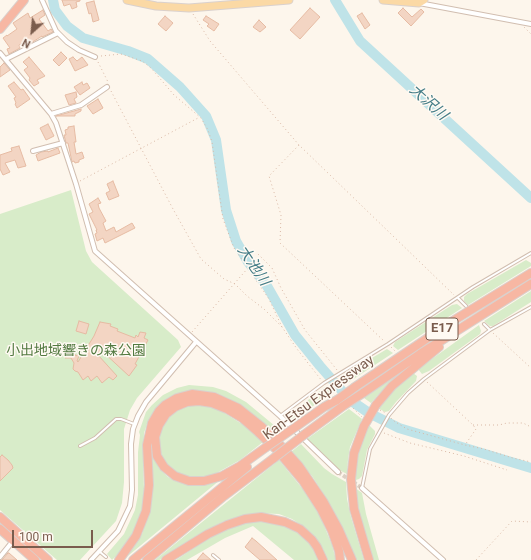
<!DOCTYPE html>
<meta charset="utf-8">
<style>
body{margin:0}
#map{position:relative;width:531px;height:560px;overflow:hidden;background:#fdf6ec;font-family:Roboto,sans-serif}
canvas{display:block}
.north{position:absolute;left:12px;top:12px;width:40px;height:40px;-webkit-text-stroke:3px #fffaf3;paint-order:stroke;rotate:207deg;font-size:11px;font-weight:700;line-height:16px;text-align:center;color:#7a5c4d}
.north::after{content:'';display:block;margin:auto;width:14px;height:18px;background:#7a5c4d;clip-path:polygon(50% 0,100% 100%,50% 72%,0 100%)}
.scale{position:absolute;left:12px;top:530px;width:81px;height:18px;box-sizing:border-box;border:2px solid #7a5c4d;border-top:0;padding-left:5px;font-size:12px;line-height:14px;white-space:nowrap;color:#7a5c4d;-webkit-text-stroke:3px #fffaf3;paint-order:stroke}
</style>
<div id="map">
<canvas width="531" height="560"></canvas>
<div class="north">N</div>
<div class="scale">100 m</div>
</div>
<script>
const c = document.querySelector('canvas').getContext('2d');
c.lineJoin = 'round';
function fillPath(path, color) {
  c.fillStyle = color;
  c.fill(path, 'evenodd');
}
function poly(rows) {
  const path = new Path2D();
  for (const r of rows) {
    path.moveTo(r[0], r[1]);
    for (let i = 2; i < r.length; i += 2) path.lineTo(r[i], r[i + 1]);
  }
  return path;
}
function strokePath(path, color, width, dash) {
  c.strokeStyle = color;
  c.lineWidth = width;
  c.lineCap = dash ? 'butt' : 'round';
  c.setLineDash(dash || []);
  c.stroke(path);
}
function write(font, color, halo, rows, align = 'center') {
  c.font = font + ' Roboto,"Noto Sans JP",sans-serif';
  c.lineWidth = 3;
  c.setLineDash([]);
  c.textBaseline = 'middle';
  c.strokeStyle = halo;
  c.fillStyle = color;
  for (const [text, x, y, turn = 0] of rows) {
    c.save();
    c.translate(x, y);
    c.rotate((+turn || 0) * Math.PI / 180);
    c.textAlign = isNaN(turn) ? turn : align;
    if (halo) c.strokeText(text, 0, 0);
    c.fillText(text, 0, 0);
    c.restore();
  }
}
const green = poly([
 [71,190,86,251,92,262,178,340,181,347,137,398,130,410,124,429,124,482,122,503,116,521,80,560,57,560,0,510,0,214],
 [526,260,531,263,531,266,468,305,464,301,464,297,467,294],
 [531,291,531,302,493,326,490,326,484,321],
 [457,304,462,308,398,350,393,346,395,342,452,305],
 [479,325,481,331,480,334,429,371,422,374,418,369],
 [387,349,393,353,349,382,345,379,345,374],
 [403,371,388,384,371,403,364,398],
 [413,373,417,376,416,381,396,402,389,411,385,412,378,408,388,395],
 [189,385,213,387,226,391,246,402,275,426,280,422,285,426,274,434,262,422,237,403,216,393,202,391,191,391,156,409,147,424,144,433,143,461,144,489,143,508,140,517,132,536,123,549,112,560,107,554,124,534,135,510,138,495,138,452,140,435,139,432,146,412,152,405,163,395,177,388],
 [325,387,332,393,290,422,286,418,286,417],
 [192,405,211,407,223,412,245,426,263,442,240,460,213,475,193,478,179,475,166,463,162,456,159,447,159,431,169,416,175,411,183,407],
 [349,409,362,419,350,447,348,459,347,474,337,469,307,439],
 [368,424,375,431,375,434,367,450,362,476,359,479,356,480,354,479,356,455],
 [151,443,155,459,159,468,168,477,178,482,193,485,201,485,220,480,123,560,136,544,142,534,149,512,152,489],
 [301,444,324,468,332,474,346,482,347,499,351,517,364,560,356,560,344,533,323,493,312,476,291,452],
 [279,460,306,493,321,518,332,545,336,560,327,560,323,549,315,537,304,527,292,519,279,514,256,513,241,516,222,522,198,535,160,560,155,560],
 [354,487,362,493,366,514,379,560,373,560,359,518],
 [260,520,278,522,300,533,313,548,319,560,294,560,253,526,225,538,187,560,176,560,209,538,231,527,240,524]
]);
const river = poly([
 [53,0,55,10,67,26,83,38,128,51,148,59,180,87,206,116,216,140,226,210,236,241,248,262,267,286,295,335,320,366,350,400,369,413,399,428,531,468],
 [335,0,360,41,531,198]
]);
const building = poly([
 [62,0,80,0,80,1,76,2,77,7,72,9,70,4,64,6,62,0],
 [94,1,99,20,93,22,91,13,89,14,86,3,94,1],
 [310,8,320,17,300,39,290,30,310,8],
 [403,8,412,17,421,9,424,12,411,26,398,13,403,8],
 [43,10,45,15,39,19,48,31,51,29,53,32,42,37,42,36,31,43,29,40,19,45,20,48,9,54,7,49,10,48,3,38,7,35,7,36,17,29,13,23,28,13,30,18,43,10],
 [362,13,370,25,365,29,357,16,362,13],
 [165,16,173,23,166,31,158,24,165,16],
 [206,16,219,24,214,31,207,26,209,24,203,20,206,16],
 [259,20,266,27,260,32,253,27,259,20],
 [61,52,67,58,59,66,53,60,61,52],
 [29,57,45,76,37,80,39,83,34,86,29,80,30,78,24,70,28,67,23,62,29,57],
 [73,57,77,61,82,57,88,65,75,71,69,59,73,57],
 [4,63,10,70,0,77,0,67,4,63],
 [14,82,21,90,23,89,30,99,17,108,15,104,16,103,14,98,16,97,8,86,14,82],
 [82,82,83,85,87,83,90,88,80,95,74,87,82,82],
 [76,92,77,97,74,99,76,103,69,105,65,95,76,92],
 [98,99,103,108,93,114,87,106,98,99],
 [81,109,81,111,75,114,75,116,56,116,81,109],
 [48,124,54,136,46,140,40,128,48,124],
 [74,126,76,142,74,142,76,154,82,152,84,158,79,160,79,162,75,163,74,161,72,162,68,143,66,143,64,135,66,135,65,130,68,129,68,127,74,126],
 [19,146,26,166,18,168,15,160,5,163,10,172,3,175,0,169,0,155,12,151,11,148,19,146],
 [58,148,60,153,38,161,36,155,41,152,48,151,48,152,58,148],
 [113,181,119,196,109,200,106,193,110,191,107,184,113,181],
 [98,198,101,203,98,204,99,208,106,221,103,223,106,231,114,227,116,232,132,223,135,228,105,243,103,238,97,241,95,234,97,233,96,230,97,230,89,214,93,212,89,204,98,198],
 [79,321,89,324,86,334,76,331,79,321],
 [100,322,111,324,110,326,118,329,117,331,135,338,136,335,138,337,140,332,146,333,144,338,148,340,135,364,137,365,129,376,102,351,98,355,117,376,113,380,109,377,102,383,97,376,91,381,88,376,83,380,78,372,75,371,73,369,74,363,71,358,65,358,74,353,76,356,80,353,77,361,78,362,94,336,100,322],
 [2,455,8,460,12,465,13,468,0,481,0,457,2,455],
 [252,538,256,541,277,560,260,560,245,547,252,538],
 [8,553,9,553,17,560,2,560,8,553],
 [203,553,211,560,197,560,203,553]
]);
const streetTunnel = poly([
 [338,472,362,488]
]);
const path = poly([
 [193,14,210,41,299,145,454,295],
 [524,27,531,34],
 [101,56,121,54,142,61,151,68,174,95,201,118,208,130,212,142,223,219,234,248,269,299,282,327,297,349,322,381],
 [98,62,108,82],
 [111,91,173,209,201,259,224,279,235,284,247,296,264,309,282,327],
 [299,145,269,176,281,215,280,243,384,341],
 [80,181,198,118],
 [258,254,272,268,281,288,305,330,337,370],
 [192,332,248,268],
 [493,333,531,368],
 [391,347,396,352],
 [342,376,349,384],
 [427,382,473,425,476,429,465,445],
 [327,386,335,393],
 [353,408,362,417],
 [380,410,386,413],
 [391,418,394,421,407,429,465,445,484,449,513,458,531,462],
 [473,425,499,425,507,423,523,423,531,427],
 [384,433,410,443,464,456,507,470],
 [476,560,512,521,531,522]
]);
const lane = poly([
 [458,298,466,306],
 [484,324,490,330],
 [280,416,324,383,388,344,473,287,531,253],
 [80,446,95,438,116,419,121,419,134,424],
 [362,488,370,449,389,415,408,393,424,379,490,330,531,307],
 [100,552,106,557],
 [213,555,219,560]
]);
const street = poly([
 [42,0,56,31,67,42,79,50,95,57],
 [419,3,531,24],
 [0,53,51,114,56,123,76,184,95,251,280,416,338,472],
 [6,59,58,33],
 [51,114,81,105,107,87],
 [33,151,63,143],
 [362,488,443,560],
 [0,557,13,541],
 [91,560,118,531,130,506,132,490,131,444,133,429,138,416,146,402,196,342]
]);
const primary = poly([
 [127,0,156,6,189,8,289,0],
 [383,0,419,3,424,0]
]);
const highway = poly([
 [0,29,24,0],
 [355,387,456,319,531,273],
 [363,393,420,354,531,284],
 [376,405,392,386,439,347],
 [297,426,324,407,337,400],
 [364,426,354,453,351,479,354,509,369,560],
 [305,434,343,406],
 [265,448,240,466,222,476,204,481,189,481,175,476,164,467,157,456,155,437,159,425,166,414,175,407,187,402,199,401,212,403,227,409,242,418,258,432,277,450,303,481,321,509,332,531,339,551,340,560],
 [0,517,48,560],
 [0,529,35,560],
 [119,560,136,536,146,511,149,485,147,445,152,423,159,411,165,405,177,398,192,394,214,397,238,408,262,427,281,446,299,466,323,501,339,530,352,560],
 [133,560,247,467],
 [147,560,224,496,274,458],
 [166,560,208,534,227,525,245,519,261,517,285,522,300,529,312,540,317,547,323,560]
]);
const highwayBridge = poly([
 [337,400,355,387],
 [343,406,363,393],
 [364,426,376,405],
 [265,448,297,426],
 [274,458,305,434]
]);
const shields = [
 [442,329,32]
];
const shieldNames = [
 ["E17",442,329]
];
const parkNames = [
 ["小出地域響きの森公園",76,351]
];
const streetNames = [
 ["Kan-Etsu Expressway",319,398,-36]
];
const waterNames = [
 ["大沢川",428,103,42],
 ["大池川",253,266,56]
];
fillPath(green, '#d8ecc9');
strokePath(river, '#bfe3e8', 10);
fillPath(building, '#f3d5c3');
strokePath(building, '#e6bba3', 1);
strokePath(streetTunnel, '#dcd0c4', 4, [4, 2]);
strokePath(lane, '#d1beb0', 4);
strokePath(street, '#d1beb0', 6);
strokePath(primary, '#dad1cd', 9);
strokePath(highway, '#dad1cd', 10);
strokePath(path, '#d9b8a5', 1, [1, 3]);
strokePath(lane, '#fff', 2);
strokePath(street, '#fff', 4);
strokePath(primary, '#fbd9a5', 7);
strokePath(highway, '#f7b7a3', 8);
strokePath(highwayBridge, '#dad1cd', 10, []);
strokePath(highwayBridge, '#f7b7a3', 8);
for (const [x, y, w] of shields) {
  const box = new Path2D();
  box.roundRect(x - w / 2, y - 11, w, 22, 3);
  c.fillStyle = '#fffaf3';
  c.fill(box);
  strokePath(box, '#7a5c4d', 1);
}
write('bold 13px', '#7a5c4d', null, shieldNames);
write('14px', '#537a41', '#fffaf3', parkNames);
write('14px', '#7a5c4d', '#fffaf3', streetNames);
write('italic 15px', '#437c86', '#fffaf3', waterNames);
</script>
